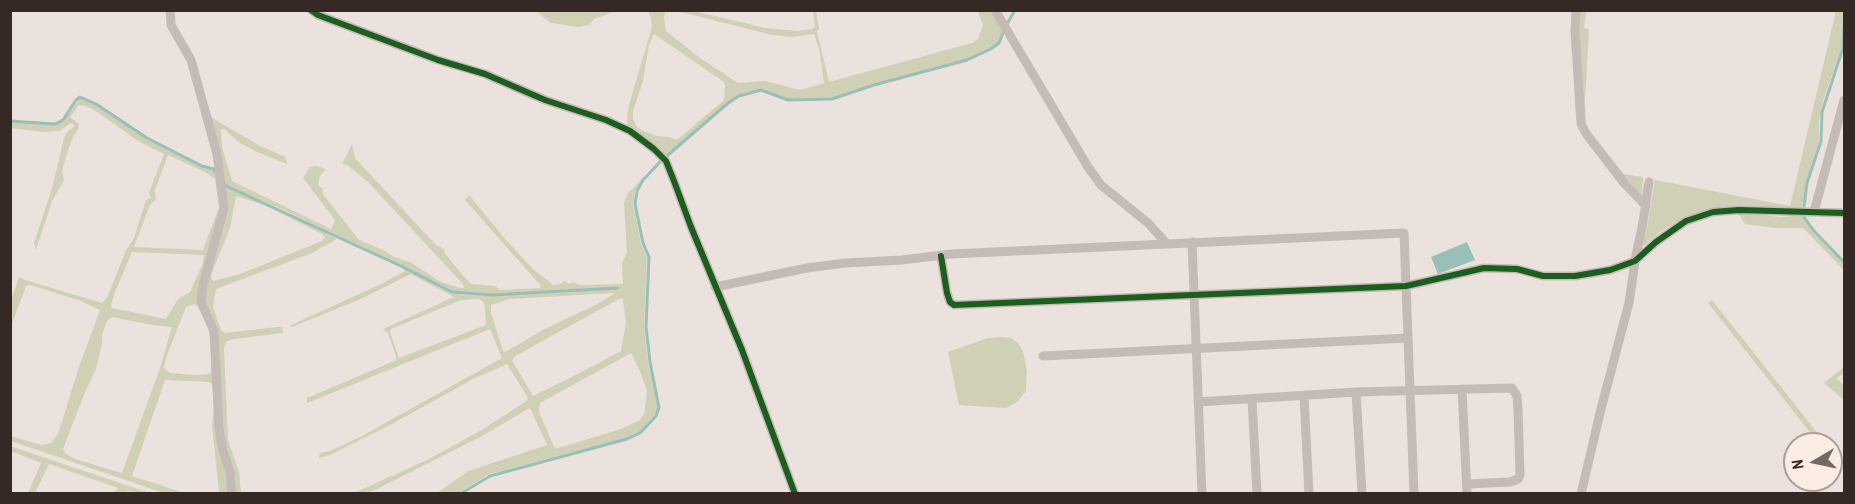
<!DOCTYPE html>
<style>
body{margin:0}
#map{position:relative;width:1855px;height:504px;overflow:hidden;background:#ece2dd;font-family:"Archivo Narrow",sans-serif}
canvas{display:block}
.frame{position:absolute;inset:0;border:12px solid #352825;pointer-events:none}
.north{position:absolute;left:1783px;top:432px;width:60px;height:60px;box-sizing:border-box;background:#faece3;border:2px solid #ab9e97;border-radius:50%;rotate:261deg;font-size:16px;font-weight:700;line-height:24px;text-align:center;color:#352825}
.north::after{content:'';display:block;margin:auto;width:21px;height:27px;background:#756965;clip-path:polygon(50% 0,100% 100%,50% 72%,0 100%)}
</style>
<div id="map">
<canvas width="1855" height="504"></canvas>
<div class="frame"></div>
<div class="north">N</div>
</div>
<script>
const c = document.querySelector('canvas').getContext('2d');
c.lineJoin = 'round';
function fillPath(path, color) {
  c.fillStyle = color;
  c.fill(path, 'evenodd');
}
function poly(rows) {
  const path = new Path2D();
  for (const r of rows) {
    path.moveTo(r[0], r[1]);
    for (let i = 2; i < r.length; i += 2) path.lineTo(r[i], r[i + 1]);
  }
  return path;
}
function strokePath(path, color, width, dash) {
  c.strokeStyle = color;
  c.lineWidth = width;
  c.lineCap = dash ? 'butt' : 'round';
  c.setLineDash(dash || []);
  c.stroke(path);
}
const green = poly([
 [536,11,612,11,611,13,594,19,589,25,579,27,551,23],
 [648,11,665,11,664,18,666,31,700,58,738,83,766,81,800,90,824,83,819,49,814,34,792,37,772,35,677,11,694,11,765,28,798,31,811,29,815,27,813,11,816,11,819,29,817,31,829,82,972,43,978,39,983,25,978,11,992,11,1003,29,998,43,991,49,967,59,874,84,832,98,789,99,761,90,739,96,727,102,666,156,627,127,628,108,652,27,651,18],
 [654,34,724,82,725,86,724,100,677,140,669,137,657,136,643,131,637,127,633,119,633,111,643,81,649,45],
 [1579,11,1586,11,1584,28,1589,30,1585,100,1586,126,1624,174,1643,177,1642,197,1625,181,1584,123,1577,30],
 [1836,11,1844,11,1842,47,1823,101,1819,120,1819,141,1806,183,1802,206,1800,209,1684,218,1660,232,1645,245,1642,245,1646,233,1655,180,1790,206],
 [80,98,95,104,147,139,202,167,213,170,219,182,222,207,201,280,211,328,230,493,219,493,212,426,214,406,212,384,209,382,165,380,132,476,184,493,164,493,11,441,11,436,41,445,51,443,58,434,79,367,100,310,81,301,30,285,26,286,11,326,11,300,19,277,25,280,102,303,108,296,126,250,134,238,146,200,151,198,149,193,164,154,138,141,99,113,86,106,79,105,70,117,79,124,78,129,73,137,68,150,62,171,64,180,52,201,36,250,34,243,53,185,64,138,66,133,75,126,71,123,59,131,43,132,11,128,11,121,55,124,63,121],
 [168,155,207,173,215,179,219,207,203,250,134,247,150,205,156,199,155,190],
 [132,252,204,255,203,263,190,292,178,299,166,319,112,308,111,305,115,292],
 [194,304,198,306,208,328,211,341,211,372,209,374,196,375,170,373,164,368,167,355,186,307],
 [112,317,152,325,172,327,160,368,122,473,75,459,65,453,63,449,85,392,96,369,102,344,102,335,107,321],
 [209,116,260,146,286,157,287,164,255,151,240,143,224,129,221,130,222,147,232,181,331,229,335,220,303,178,310,167,316,166,326,169,320,176,318,185,322,188,323,194,359,240,385,251,394,257,410,262,441,282,460,288,464,288,463,284,368,182,347,165,342,164,352,144,355,158,436,245,444,249,445,254,467,280,471,284,495,286,500,290,540,288,541,286,465,200,469,195,506,240,532,268,553,285,561,284,564,281,569,284,573,282,579,285,623,284,622,263,627,252,624,203,628,193,642,179,635,191,633,204,641,244,647,257,644,327,648,362,658,408,655,415,639,432,627,438,489,474,458,493,437,493,468,471,547,445,530,408,484,435,379,488,367,493,354,493,429,459,480,431,525,402,528,399,527,396,507,364,473,379,392,424,330,455,319,458,320,453,330,451,362,436,502,358,490,329,307,403,307,398,394,361,396,360,395,353,388,333,383,329,454,297,411,274,363,298,292,327,289,326,379,285,405,271,403,268,452,293,466,295,492,296,620,288,492,294,453,291,284,210,228,187,223,182],
 [615,293,601,302,543,330,505,352,503,351,491,313,491,305,510,299],
 [621,298,623,300,626,322,621,351,570,378,533,396,512,360,515,356],
 [478,299,483,301,485,307,486,325,399,358,390,332,391,329,461,300],
 [631,353,640,371,647,391,644,414,640,420,621,429,555,449,539,412,540,403],
 [223,185,284,212,337,239,312,253,216,289,213,307,221,330,225,333,277,327,282,327,283,333,234,339,226,342,224,348,228,440,239,472,241,493,234,493,226,450,220,398,205,300],
 [236,196,267,206,322,234,325,237,322,241,240,274,213,281,211,275,230,228],
 [1741,213,1781,217,1803,215,1813,232,1844,263,1844,270,1803,228,1775,228,1745,224,1739,215],
 [1712,300,1785,392,1826,444,1819,444,1708,303],
 [1002,337,1011,338,1018,343,1023,351,1027,371,1026,391,1018,401,1006,408,959,405,948,352,988,338],
 [1844,367,1844,373,1837,378,1844,386,1844,400,1824,383],
 [10,446,132,487,149,493,127,491,125,493,113,493,118,488,49,464,35,493,28,493,41,463,11,451]
]);
const water = poly([
 [1467,242,1475,260,1438,274,1431,257]
]);
const stream = poly([
 [1007,24,1015,10],
 [10,121,55,124,63,120,76,100,80,97,96,104,147,138,202,166,214,169,215,172],
 [224,185,403,267,452,292,492,295,617,288],
 [1804,206,1807,183,1821,141,1822,112,1843,48,1844,30],
 [1804,217,1814,231,1844,262],
 [460,494,490,476,627,439,640,433,656,416,659,408,650,362,646,327,649,257,643,243,635,204,637,191,643,180,660,162,728,103,739,96,761,90,788,100,832,99,874,85,967,60,991,49,999,43,1004,30]
]);
const minor = poly([
 [170,10,171,25,191,60,217,154,224,208,203,285,201,302,214,331,219,428,223,451,230,472,232,494],
 [311,10,318,15,438,60,485,74,545,100,606,120,630,131,654,149,666,161,674,181,691,227,742,350,795,494],
 [995,10,1088,167,1101,185,1148,223,1166,243],
 [1576,10,1575,31,1581,124,1587,135,1624,183,1646,206],
 [1814,212,1844,100],
 [1192,242,1202,494],
 [941,256,947,293,950,302,954,305,1406,286,1484,268,1517,269,1543,276,1575,276,1610,270,1635,261,1656,242,1686,221,1713,212,1739,210,1844,213],
 [715,287,807,268,845,263,902,260,951,254,1404,233,1414,494],
 [1043,356,1408,338],
 [1462,389,1467,494],
 [1356,392,1362,494],
 [1304,396,1309,494],
 [1252,399,1257,494],
 [1198,402,1356,392,1512,388,1517,396,1518,409,1520,475,1518,479,1510,482,1467,484],
 [1581,494,1601,409,1629,303,1636,255,1642,228,1649,182]
]);
const cycleway = poly([
 [311,10,318,15,438,60,485,74,545,100,606,120,630,131,654,149,666,161,674,181,691,227,742,350,795,494],
 [941,256,947,293,950,302,954,305,1406,286,1484,268,1517,269,1543,276,1575,276,1610,270,1635,261,1656,242,1686,221,1713,212,1739,210,1844,213]
]);
fillPath(green, '#d0d0b6');
fillPath(water, '#98c0b9');
strokePath(stream, '#98c0b9', 3);
strokePath(minor, '#c5bbb6', 9);
strokePath(cycleway, '#1b5e20', 6);
</script>
